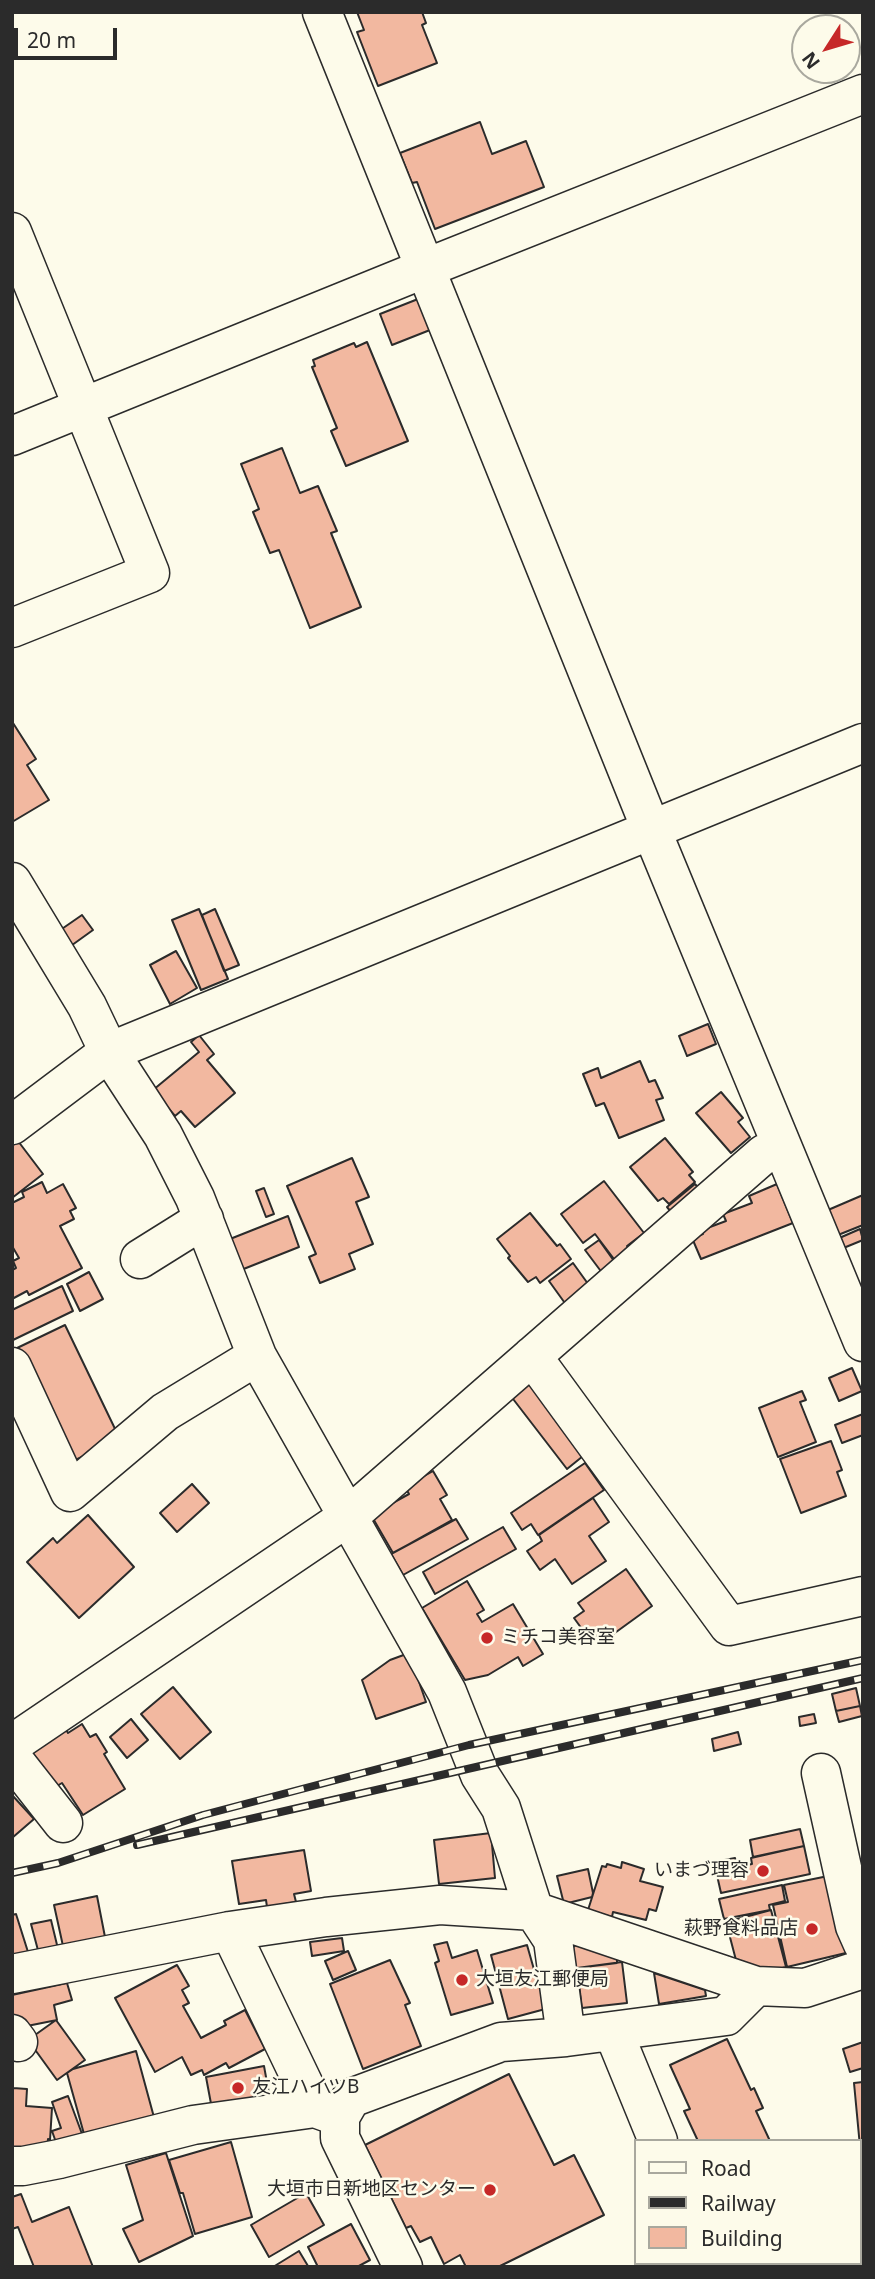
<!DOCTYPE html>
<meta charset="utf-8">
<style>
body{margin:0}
#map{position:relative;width:875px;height:2279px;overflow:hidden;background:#fdfbea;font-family:"Noto Sans",sans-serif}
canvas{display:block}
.frame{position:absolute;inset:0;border:14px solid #2b2b2b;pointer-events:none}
.legend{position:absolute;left:634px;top:2139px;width:228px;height:126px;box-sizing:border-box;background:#fdfbea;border:2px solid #a9a89e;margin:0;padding:9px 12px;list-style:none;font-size:21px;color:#2b2b2b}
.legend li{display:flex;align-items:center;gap:14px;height:35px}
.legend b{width:35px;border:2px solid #a9a89e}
.north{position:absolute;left:791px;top:14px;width:70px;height:70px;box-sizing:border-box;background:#fdfbea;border:2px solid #a9a89e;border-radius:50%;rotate:233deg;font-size:19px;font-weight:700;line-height:28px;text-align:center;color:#2b2b2b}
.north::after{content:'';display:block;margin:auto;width:24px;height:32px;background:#c62828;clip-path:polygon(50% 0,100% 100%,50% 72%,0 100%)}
.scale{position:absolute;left:14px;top:28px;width:103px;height:32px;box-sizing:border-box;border:4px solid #2b2b2b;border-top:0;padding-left:9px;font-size:21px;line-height:24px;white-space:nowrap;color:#2b2b2b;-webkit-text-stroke:5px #fdfbea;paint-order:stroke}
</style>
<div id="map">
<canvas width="875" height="2279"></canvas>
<div class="frame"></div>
<ul class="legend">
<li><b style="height:9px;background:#fdfbea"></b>Road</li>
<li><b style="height:9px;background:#2b2b2b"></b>Railway</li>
<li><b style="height:19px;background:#f2b8a0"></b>Building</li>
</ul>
<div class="north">N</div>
<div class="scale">20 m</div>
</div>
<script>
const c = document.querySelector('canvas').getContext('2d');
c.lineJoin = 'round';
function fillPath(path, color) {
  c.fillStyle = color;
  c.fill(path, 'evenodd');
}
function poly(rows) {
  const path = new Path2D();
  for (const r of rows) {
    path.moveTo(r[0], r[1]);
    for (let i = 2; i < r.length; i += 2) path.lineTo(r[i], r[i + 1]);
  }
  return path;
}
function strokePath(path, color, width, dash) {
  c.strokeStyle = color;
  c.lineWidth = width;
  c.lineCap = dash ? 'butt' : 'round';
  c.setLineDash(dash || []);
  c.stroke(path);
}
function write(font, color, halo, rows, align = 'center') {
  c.font = font + ' "Noto Sans","Noto Sans JP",sans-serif';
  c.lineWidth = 5;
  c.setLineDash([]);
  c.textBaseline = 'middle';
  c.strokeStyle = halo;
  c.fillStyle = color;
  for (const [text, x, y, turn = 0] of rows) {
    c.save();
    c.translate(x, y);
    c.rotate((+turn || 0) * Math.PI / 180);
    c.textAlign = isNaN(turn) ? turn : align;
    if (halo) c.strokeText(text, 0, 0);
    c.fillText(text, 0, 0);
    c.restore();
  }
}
const building = poly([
 [357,12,422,12,426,23,422,25,437,63,378,86,357,32,364,30,357,12],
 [480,122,492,154,526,141,544,187,435,229,417,182,412,183,400,153,480,122],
 [418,299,430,330,392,345,380,314,418,299],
 [367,342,408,441,346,466,331,431,337,428,312,367,315,366,313,360,354,343,356,347,367,342],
 [282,448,300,493,318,486,337,531,331,533,361,607,310,628,279,550,270,553,253,512,259,509,241,464,282,448],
 [13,723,36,759,27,765,49,800,12,822,13,723],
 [199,909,228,979,201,990,172,920,199,909],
 [215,909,239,965,224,971,202,915,215,909],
 [82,915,93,930,68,948,56,933,82,915],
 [176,951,197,988,170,1004,150,965,176,951],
 [708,1024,716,1044,687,1056,679,1036,708,1024],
 [199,1035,214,1054,207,1060,235,1093,195,1127,181,1111,175,1116,153,1090,199,1052,191,1042,199,1035],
 [640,1061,649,1082,655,1080,663,1098,656,1100,664,1120,619,1138,604,1103,596,1106,583,1074,598,1068,601,1078,640,1061],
 [721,1092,743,1118,738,1122,750,1137,731,1153,696,1113,721,1092],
 [665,1138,693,1172,689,1175,695,1182,669,1204,663,1198,658,1201,630,1167,665,1138],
 [18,1141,43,1174,12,1198,12,1146,18,1141],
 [352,1158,369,1197,356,1202,373,1244,349,1254,355,1269,320,1283,309,1257,316,1254,287,1186,352,1158],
 [604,1181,644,1233,627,1246,632,1252,617,1263,595,1234,583,1243,561,1214,604,1181],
 [42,1182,47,1193,63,1184,76,1208,70,1211,74,1219,60,1226,82,1268,29,1295,27,1291,12,1299,12,1270,16,1268,13,1261,19,1258,12,1246,12,1203,24,1197,22,1192,42,1182],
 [695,1184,704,1194,676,1218,667,1207,695,1184],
 [777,1184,793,1223,701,1259,692,1238,703,1234,702,1230,726,1221,723,1214,752,1203,749,1196,777,1184],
 [264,1188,274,1214,266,1217,256,1191,264,1188],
 [863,1195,863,1225,838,1235,828,1210,863,1195],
 [530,1213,557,1246,560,1244,571,1259,540,1283,536,1277,528,1282,508,1258,510,1256,497,1239,530,1213],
 [288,1216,299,1247,236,1272,225,1241,288,1216],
 [860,1229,863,1240,841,1249,837,1239,860,1229],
 [599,1240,619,1268,606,1278,585,1250,599,1240],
 [573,1263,591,1288,567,1306,549,1281,573,1263],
 [89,1272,103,1299,80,1311,67,1284,89,1272],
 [62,1286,73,1311,13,1340,12,1310,62,1286],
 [65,1325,118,1435,109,1444,67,1464,15,1349,65,1325],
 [852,1368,862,1391,839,1401,829,1378,852,1368],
 [532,1379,588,1452,567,1469,510,1395,532,1379],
 [802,1391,806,1400,800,1402,816,1442,778,1457,759,1408,802,1391],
 [863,1414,863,1435,842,1443,835,1425,863,1414],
 [831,1441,842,1470,837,1472,846,1496,801,1513,780,1459,831,1441],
 [585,1463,604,1490,538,1535,531,1524,522,1530,511,1513,585,1463],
 [433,1471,447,1495,440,1499,452,1520,393,1553,371,1515,409,1494,405,1487,433,1471],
 [192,1484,209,1503,177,1532,160,1513,192,1484],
 [593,1498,609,1522,589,1536,606,1561,572,1584,555,1559,540,1570,527,1551,542,1541,539,1535,593,1498],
 [88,1515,134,1567,79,1618,27,1562,53,1538,57,1543,88,1515],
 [456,1519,468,1539,403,1575,391,1554,456,1519],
 [503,1527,516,1549,435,1594,423,1572,503,1527],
 [626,1569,652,1606,601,1643,593,1631,587,1636,574,1618,584,1611,578,1603,626,1569],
 [467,1581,484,1610,477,1614,482,1622,513,1604,543,1654,523,1666,518,1657,488,1675,465,1680,422,1608,467,1581],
 [409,1653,426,1702,376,1719,362,1680,390,1660,409,1653],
 [173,1687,211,1732,180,1759,141,1714,173,1687],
 [856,1688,860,1706,836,1711,832,1694,856,1688],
 [860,1706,862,1716,839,1722,836,1711,860,1706],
 [814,1714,816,1723,800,1726,799,1717,814,1714],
 [131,1719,148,1740,127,1758,110,1737,131,1719],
 [82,1724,90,1737,96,1734,107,1752,104,1754,125,1789,83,1815,62,1783,50,1790,26,1753,65,1728,68,1733,82,1724],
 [738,1732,741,1744,714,1751,712,1739,738,1732],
 [12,1795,34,1819,12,1838,12,1795],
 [800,1829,804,1846,753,1857,750,1840,800,1829],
 [491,1833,495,1878,439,1884,434,1840,491,1833],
 [804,1846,810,1874,721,1893,714,1862,735,1858,737,1867,752,1864,751,1858,804,1846],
 [304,1850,311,1891,294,1894,296,1902,267,1907,266,1900,239,1904,232,1861,304,1850],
 [622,1862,644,1869,640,1881,663,1887,656,1911,649,1909,646,1920,613,1912,612,1917,588,1910,602,1866,606,1867,607,1864,621,1868,622,1862],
 [588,1869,593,1893,592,1897,564,1904,557,1876,588,1869],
 [833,1875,850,1952,787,1967,773,1905,788,1902,784,1885,833,1875],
 [782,1885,785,1901,769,1905,770,1910,724,1919,719,1899,782,1885],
 [97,1896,105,1937,63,1946,54,1905,97,1896],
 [771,1910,786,1967,764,1973,737,1964,726,1922,771,1910],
 [16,1914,28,1952,12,1956,12,1915,16,1914],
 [51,1920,58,1949,39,1954,31,1924,51,1920],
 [342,1938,344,1951,312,1956,310,1942,342,1938],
 [447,1942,452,1958,477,1950,493,2003,451,2015,435,1963,439,1961,434,1945,447,1942],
 [527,1945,535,1973,541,1971,549,2008,508,2019,491,1955,527,1945],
 [576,1945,617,1956,617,1963,577,1968,577,1972,568,1973,564,1954,576,1945],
 [348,1951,356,1970,333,1980,325,1961,348,1951],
 [390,1960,410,2003,405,2005,421,2046,363,2069,330,1984,390,1960],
 [622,1962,627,2003,582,2008,577,1968,622,1962],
 [177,1965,189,1986,182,1990,189,2003,183,2006,201,2038,226,2025,224,2021,245,2010,265,2049,229,2068,226,2063,204,2075,202,2070,191,2075,182,2057,155,2072,115,1998,177,1965],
 [654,1973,705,1990,706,1996,659,2004,654,1973],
 [67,1983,72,2000,54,2005,57,2020,17,2028,12,2017,12,1995,67,1983],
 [56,2020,85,2060,57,2080,28,2040,56,2020],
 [727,2039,751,2090,754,2088,763,2108,756,2111,770,2141,698,2141,684,2111,690,2109,670,2065,727,2039],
 [863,2042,863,2068,850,2072,843,2049,863,2042],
 [136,2051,155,2121,84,2134,67,2073,73,2069,136,2051],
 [264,2066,270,2099,212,2109,206,2077,264,2066],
 [12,2073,13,2088,27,2089,26,2106,52,2108,50,2140,48,2139,47,2151,12,2149,12,2073],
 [509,2074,554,2165,574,2155,604,2215,498,2267,466,2267,460,2255,444,2264,431,2237,420,2242,411,2226,406,2228,365,2145,509,2074],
 [863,2082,863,2168,862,2168,854,2083,863,2082],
 [68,2096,85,2142,59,2151,52,2131,61,2128,52,2102,68,2096],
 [231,2142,252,2217,195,2234,183,2193,180,2193,169,2160,231,2142],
 [166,2153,193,2236,139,2262,123,2229,143,2220,126,2165,166,2153],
 [306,2193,324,2225,269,2257,251,2225,306,2193],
 [21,2194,32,2222,69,2207,93,2267,34,2267,18,2227,12,2229,12,2197,21,2194],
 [351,2224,370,2260,357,2267,318,2267,308,2247,351,2224],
 [863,2249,863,2267,832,2267,838,2263,859,2263,859,2251,863,2249],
 [299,2251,308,2266,273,2267,299,2251]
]);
const minor = poly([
 [322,12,651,829,863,1342],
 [12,232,150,573,12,628],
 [12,436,426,268,863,94],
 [12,882,87,1006,109,1052,163,1135,195,1198,257,1356,447,1692,480,1775,501,1808,534,1911,553,1940,566,2037],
 [12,1125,109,1052,863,743],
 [140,1259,204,1219],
 [532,1356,729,1626,863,1596],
 [12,1367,70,1492,165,1412,257,1356],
 [12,1744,349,1516,764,1154,781,1145],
 [12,1758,63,1823],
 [821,1773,855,1926,863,1944],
 [230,1931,315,2108],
 [12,1974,230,1931,326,1917,440,1905,534,1911,756,1986,805,1988,863,1969],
 [613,2031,658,2141],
 [12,2034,18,2042],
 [12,2166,23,2166,59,2159,193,2125,315,2108,340,2117],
 [740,2263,774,2267],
 [403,2267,340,2138,340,2117,351,2098,501,2042,566,2037,726,2016,756,1986]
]);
const rail = poly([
 [137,1845,863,1678],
 [12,1873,58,1863,203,1815,469,1745,863,1660]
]);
const markers = [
 [487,1638,7,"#c62828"],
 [763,1871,7,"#c62828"],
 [812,1929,7,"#c62828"],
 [462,1980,7,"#c62828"],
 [238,2088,7,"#c62828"],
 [490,2190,7,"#c62828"]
];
const poiNames = [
 ["ミチコ美容室",501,1638],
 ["いまづ理容",749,1871,"right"],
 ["萩野食料品店",798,1929,"right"],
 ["大垣友江郵便局",476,1980],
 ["友江ハイツB",252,2088],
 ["大垣市日新地区センター",476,2190,"right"]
];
fillPath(building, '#f2b8a0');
strokePath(building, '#2b2b2b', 2);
strokePath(minor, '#2b2b2b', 41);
strokePath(minor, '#fdfbea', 38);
strokePath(rail, '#2b2b2b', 8);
strokePath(rail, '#fdfbea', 5, [16]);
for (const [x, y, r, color] of markers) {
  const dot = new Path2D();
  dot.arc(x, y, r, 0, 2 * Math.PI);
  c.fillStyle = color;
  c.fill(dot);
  strokePath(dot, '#fdfbea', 2.5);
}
write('19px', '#2b2b2b', '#fdfbea', poiNames, 'left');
</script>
